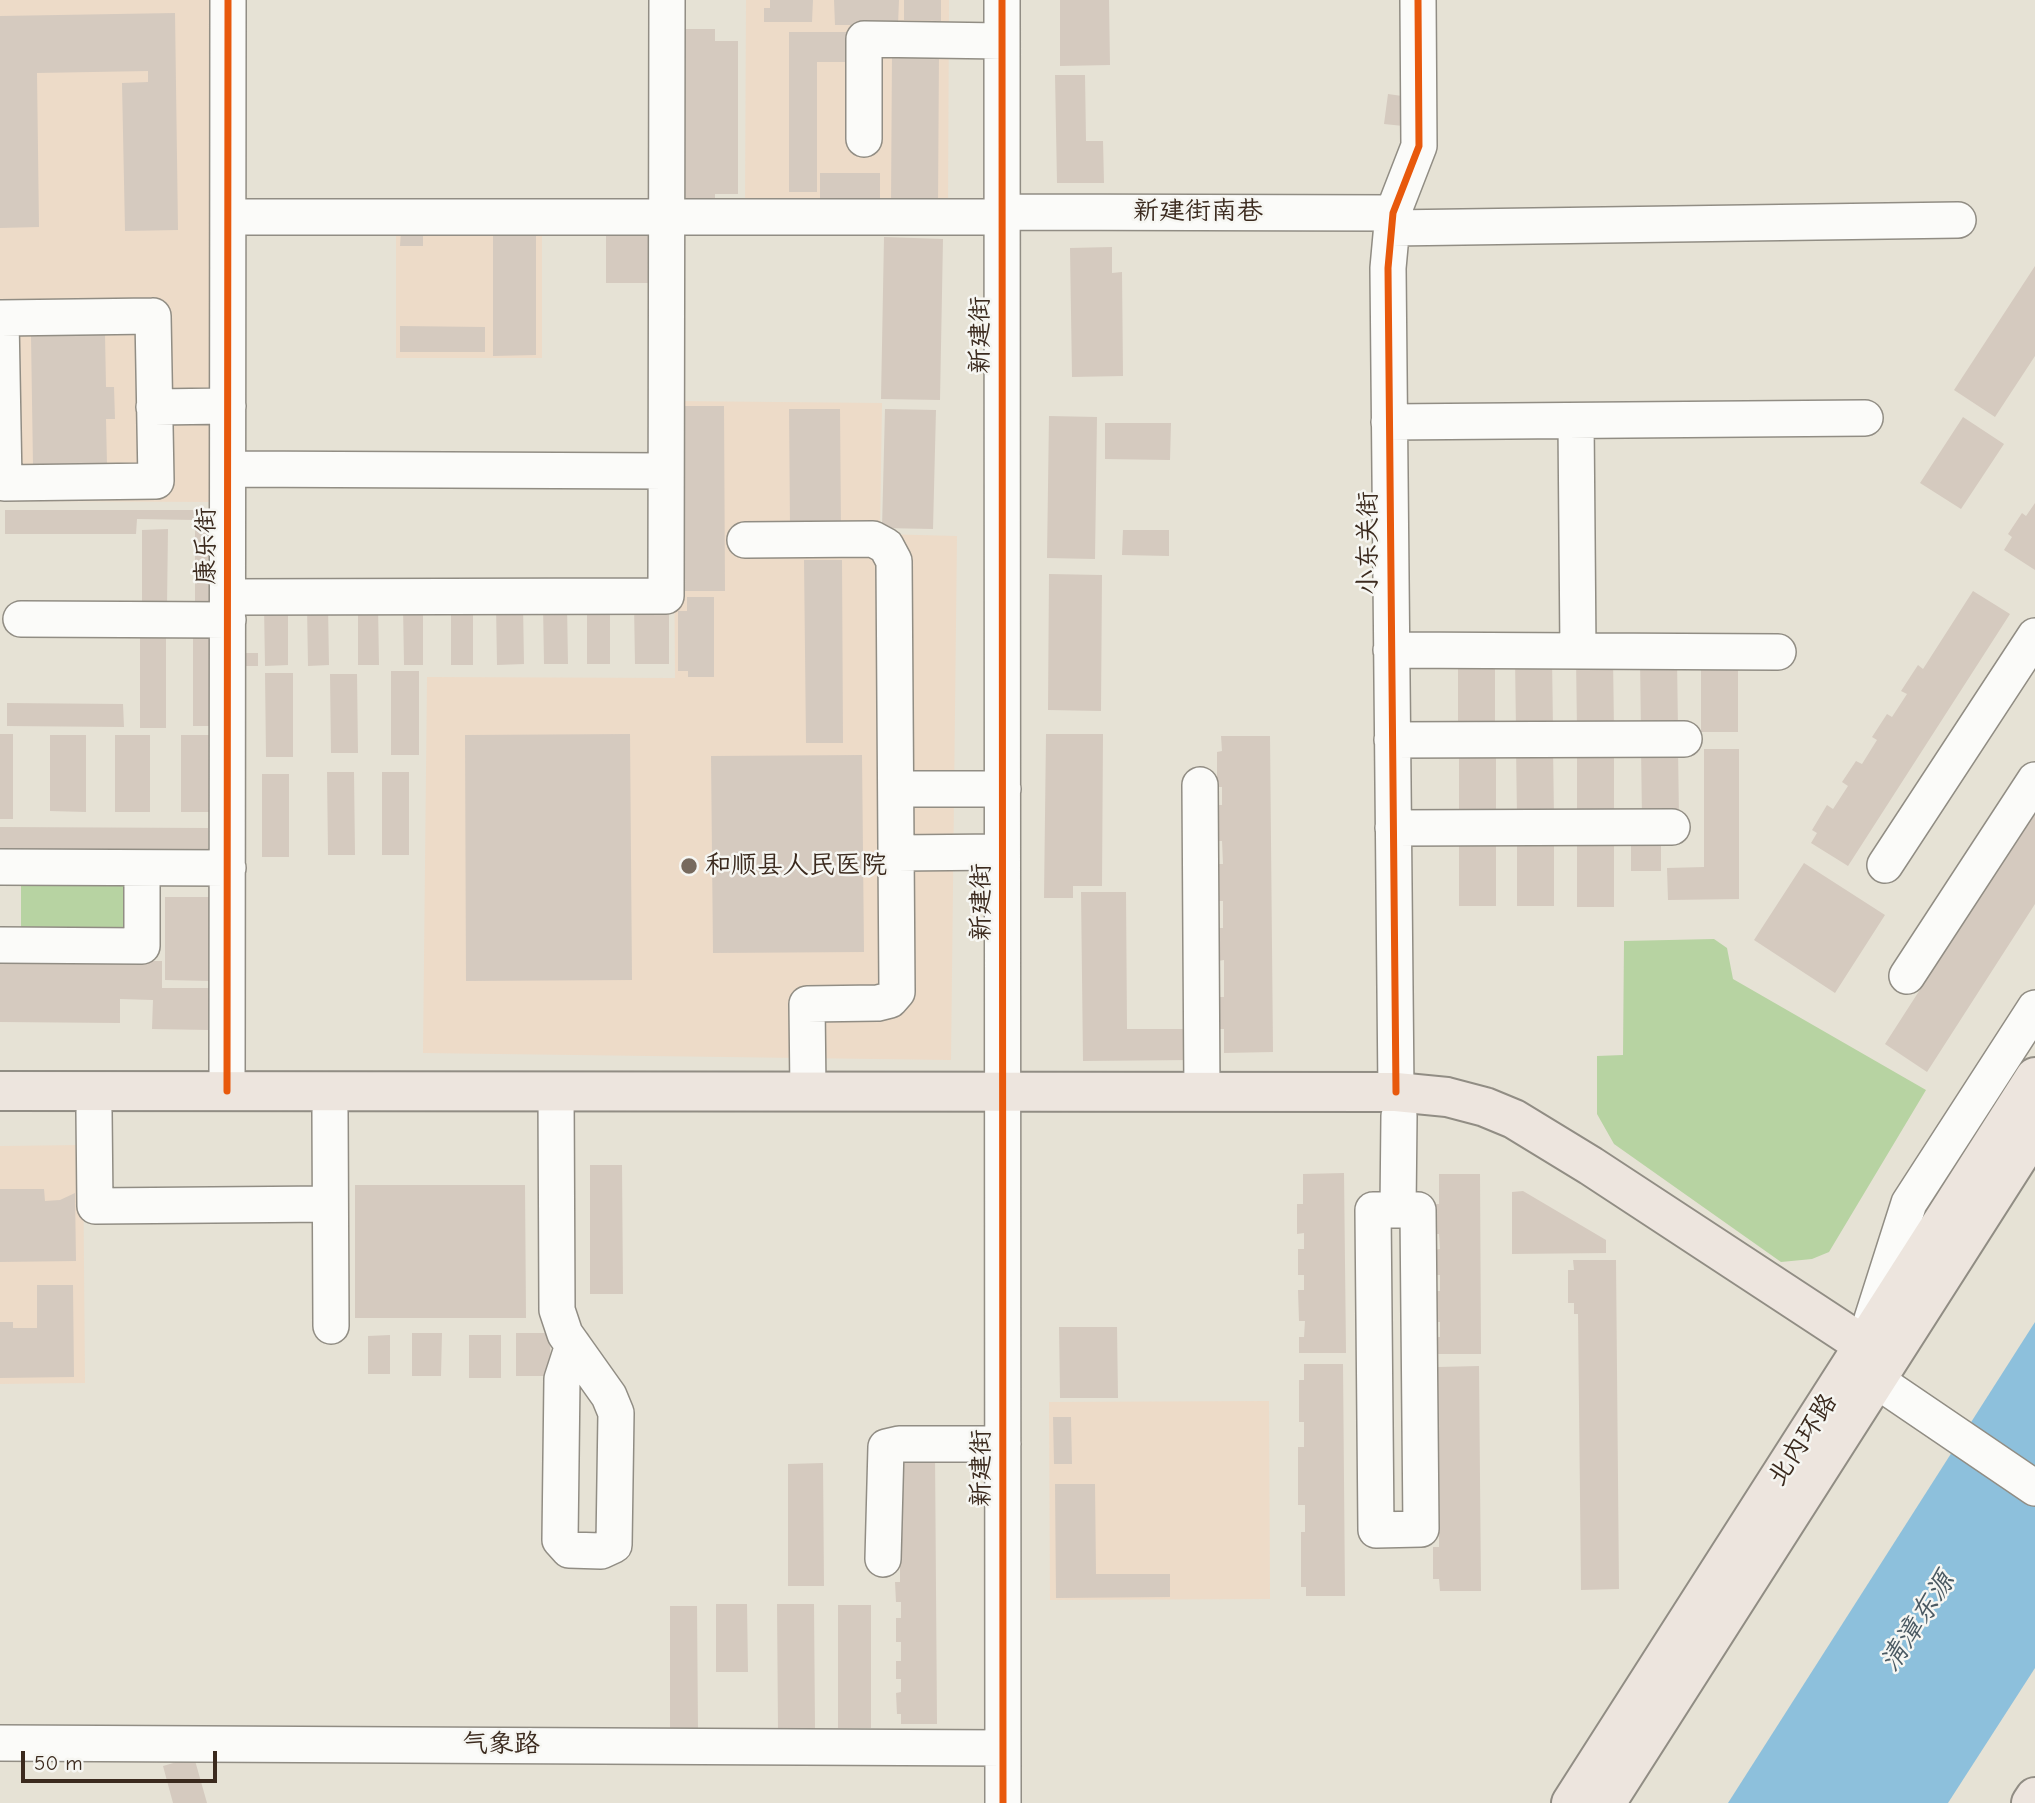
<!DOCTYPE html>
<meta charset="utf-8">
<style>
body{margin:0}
#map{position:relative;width:2035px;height:1803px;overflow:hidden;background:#e6e2d5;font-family:"Comic Neue",sans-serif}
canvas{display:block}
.scale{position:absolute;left:21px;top:1751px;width:196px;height:32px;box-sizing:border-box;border:4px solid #3b2a1e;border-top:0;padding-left:9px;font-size:21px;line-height:24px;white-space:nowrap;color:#3b2a1e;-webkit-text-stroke:5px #f6f6f2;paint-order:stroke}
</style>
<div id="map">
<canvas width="2035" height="1803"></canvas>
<div class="scale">50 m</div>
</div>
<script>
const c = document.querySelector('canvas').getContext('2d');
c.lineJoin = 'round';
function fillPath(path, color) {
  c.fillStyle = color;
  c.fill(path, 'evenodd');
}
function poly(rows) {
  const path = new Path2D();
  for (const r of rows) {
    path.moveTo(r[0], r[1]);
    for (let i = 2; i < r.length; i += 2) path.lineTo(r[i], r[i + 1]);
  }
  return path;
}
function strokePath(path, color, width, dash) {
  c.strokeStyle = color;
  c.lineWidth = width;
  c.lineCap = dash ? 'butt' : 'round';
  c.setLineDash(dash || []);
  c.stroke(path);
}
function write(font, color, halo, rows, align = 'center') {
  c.font = font + ' "Comic Neue","LXGW WenKai TC",sans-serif';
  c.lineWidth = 5;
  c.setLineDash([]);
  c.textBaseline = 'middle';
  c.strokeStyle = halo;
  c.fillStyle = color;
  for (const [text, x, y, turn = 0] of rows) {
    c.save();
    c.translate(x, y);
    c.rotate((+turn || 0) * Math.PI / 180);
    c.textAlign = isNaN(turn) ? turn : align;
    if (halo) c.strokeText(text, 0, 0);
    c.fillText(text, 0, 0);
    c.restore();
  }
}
const built = poly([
 [0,0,211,0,210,502,0,501],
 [746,0,949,0,948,210,745,209],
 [396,228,542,228,542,358,396,358],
 [673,401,882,403,880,534,957,536,951,1060,423,1053,427,677,675,678],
 [83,1145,85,1383,0,1384,0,1146],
 [1269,1401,1270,1599,1050,1600,1049,1402]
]);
const green = poly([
 [21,881,124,881,124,935,21,934],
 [1714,939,1727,948,1733,979,1926,1090,1829,1252,1812,1259,1781,1262,1614,1144,1597,1114,1597,1056,1623,1055,1624,941]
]);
const water = poly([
 [2035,1322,2035,1668,1948,1803,1728,1803]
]);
const building = poly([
 [770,0,813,0,812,22,764,22,764,8,770,8],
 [834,0,899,0,898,25,835,25],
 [904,0,941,0,941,21,904,20],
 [1060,0,1109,0,1110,65,1060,66],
 [175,13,178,230,125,231,122,83,148,82,148,71,37,73,39,227,0,228,0,16],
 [684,29,715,29,715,41,738,41,738,194,715,194,715,205,683,205],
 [789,32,853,32,853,62,817,62,817,192,789,192],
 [892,52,939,52,938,206,891,205],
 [1055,75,1085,75,1086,141,1103,141,1104,183,1057,183],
 [1388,94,1416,98,1413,127,1384,124],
 [820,173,880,173,880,203,820,203],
 [606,227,648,227,648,283,606,283],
 [401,231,423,231,423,246,400,246],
 [493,233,536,233,536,355,493,356],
 [884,237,943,239,940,400,881,399],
 [1112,247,1112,273,1122,272,1123,376,1072,377,1070,248],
 [2035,266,2035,356,1995,417,1954,390],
 [400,326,485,327,485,352,400,352],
 [105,334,106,387,114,387,115,419,106,419,107,465,33,466,31,336],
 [676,406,724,406,725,591,677,591],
 [789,409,840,409,841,528,790,528],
 [885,409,936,410,933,529,882,528],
 [1049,416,1097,417,1095,559,1047,558],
 [1963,417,2004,444,1961,509,1920,483],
 [1105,423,1171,423,1170,460,1105,459],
 [2035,503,2035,570,2004,550,2012,537,2008,534,2022,513,2026,516],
 [5,510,217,510,218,603,195,603,195,520,137,519,136,534,5,534],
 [168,529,167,606,142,607,142,530],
 [1123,530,1169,530,1169,556,1122,555],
 [804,560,842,560,843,743,806,743],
 [1049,574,1102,575,1101,711,1048,710],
 [1973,591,2010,614,1848,866,1811,843,1817,833,1812,830,1827,805,1833,809,1848,786,1842,782,1856,761,1862,764,1877,740,1872,737,1887,714,1892,717,1907,694,1901,691,1918,665,1923,669],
 [687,597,714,597,714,677,688,677,688,671,678,671,678,611,687,611],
 [496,604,523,604,524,664,497,665],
 [543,604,567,604,568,664,544,664],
 [587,604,610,604,610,664,587,664],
 [634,604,669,604,669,664,635,664],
 [264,605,288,606,288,665,265,666],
 [307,605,328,605,329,665,308,666],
 [358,605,378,605,379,665,358,665],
 [403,605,423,605,423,665,404,665],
 [451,605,473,605,473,665,451,665],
 [140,633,166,633,166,728,140,728],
 [193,636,215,636,215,726,193,726],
 [242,653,258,653,258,666,242,666],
 [1458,658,1495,658,1495,729,1458,729],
 [1515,658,1552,658,1553,729,1516,729],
 [1576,658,1613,658,1614,729,1577,729],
 [1640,659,1677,659,1678,730,1641,730],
 [1701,662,1738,662,1738,732,1701,732],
 [391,671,419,671,419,755,391,755],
 [265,673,293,673,293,757,266,757],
 [330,674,357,674,358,753,331,753],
 [7,703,123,704,124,727,7,726],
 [0,734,13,734,13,819,0,819],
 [630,734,632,980,466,981,465,735],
 [1046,734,1103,734,1102,886,1073,886,1073,898,1044,898],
 [50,735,86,735,86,812,50,811],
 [115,735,150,735,150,812,115,812],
 [181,735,215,735,215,812,181,812],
 [1221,736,1270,736,1273,1052,1224,1053,1224,1029,1217,1029,1217,997,1224,997,1224,960,1218,961,1218,928,1223,928,1223,901,1217,901,1217,864,1223,864,1222,841,1218,841,1218,805,1222,805,1222,787,1217,787,1217,752,1222,751],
 [1459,747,1496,747,1496,817,1459,818],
 [1516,747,1553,747,1554,817,1517,817],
 [1577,747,1614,747,1614,818,1577,818],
 [1641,748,1678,748,1679,818,1642,819],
 [1704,749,1739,749,1739,899,1668,900,1667,868,1704,867],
 [862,755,864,952,713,953,711,756],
 [327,772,354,772,355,855,328,855],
 [382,772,409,772,409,855,382,855],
 [262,774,289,774,289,857,262,857],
 [2035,811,2035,904,1927,1072,1885,1044],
 [0,827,208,828,208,854,0,853],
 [1496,835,1496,906,1459,906,1459,836],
 [1554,835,1554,906,1517,906,1517,836],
 [1577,836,1614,836,1614,907,1577,907],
 [1631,836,1661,836,1661,871,1631,871],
 [1804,863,1885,915,1835,993,1754,940],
 [1081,892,1126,892,1127,1029,1191,1029,1192,1060,1083,1061],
 [165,897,211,897,211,981,165,980],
 [0,961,162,961,162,988,209,988,210,1030,152,1029,153,1000,120,999,120,1023,0,1022],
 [590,1165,622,1165,623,1294,590,1294],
 [1344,1173,1346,1353,1299,1353,1299,1337,1304,1337,1305,1321,1299,1321,1298,1290,1304,1290,1304,1275,1298,1275,1298,1249,1304,1249,1304,1233,1297,1234,1297,1204,1303,1204,1303,1174],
 [1439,1174,1480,1174,1481,1354,1434,1354,1434,1337,1440,1337,1440,1322,1435,1322,1434,1291,1440,1291,1440,1275,1434,1275,1434,1250,1440,1249,1439,1234,1433,1234,1433,1204,1439,1204],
 [355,1185,525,1185,526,1318,355,1318],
 [0,1189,44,1189,45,1201,60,1200,75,1193,76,1261,0,1262],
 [1523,1191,1606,1240,1606,1253,1512,1254,1512,1192],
 [1573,1260,1616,1260,1619,1589,1581,1590,1578,1314,1574,1314,1574,1303,1568,1303,1568,1270,1574,1270],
 [37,1285,73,1285,74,1377,0,1378,0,1322,13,1322,13,1328,37,1328],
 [1059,1327,1117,1327,1118,1398,1060,1398],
 [412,1333,442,1333,441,1376,412,1376],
 [516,1333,550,1333,551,1376,516,1376],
 [390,1335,390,1374,368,1374,368,1336],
 [469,1335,501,1335,501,1378,469,1378],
 [1304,1364,1343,1364,1345,1596,1306,1596,1306,1587,1301,1587,1301,1532,1305,1532,1305,1505,1298,1505,1298,1447,1304,1447,1304,1422,1299,1422,1299,1380,1304,1380],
 [1479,1366,1481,1591,1440,1591,1439,1579,1433,1579,1433,1547,1439,1547,1439,1494,1433,1494,1432,1466,1439,1466,1438,1443,1432,1443,1432,1378,1438,1378,1438,1367],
 [1053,1417,1071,1417,1072,1464,1054,1464],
 [899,1453,935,1453,937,1724,901,1724,901,1714,897,1714,896,1693,901,1692,901,1679,896,1679,896,1661,901,1661,901,1642,896,1642,896,1618,901,1618,901,1602,896,1602,895,1582,900,1582,900,1564,895,1563],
 [823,1463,824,1586,788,1586,788,1464],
 [1055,1484,1095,1484,1096,1574,1170,1574,1170,1597,1056,1598],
 [716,1604,747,1604,748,1672,716,1672],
 [777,1604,814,1604,815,1729,778,1730],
 [838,1605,871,1605,871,1728,838,1728],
 [670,1606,697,1606,698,1732,670,1732],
 [194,1757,207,1803,173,1803,163,1766]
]);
const minor = poly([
 [1002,0,1003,1803],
 [864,139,864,39,1002,41],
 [1003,212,1393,213],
 [228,217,1002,217],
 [1392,228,1958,220],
 [153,316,156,481,4,483,1,318,153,316],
 [154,407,228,406],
 [1576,421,1578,651],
 [1389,422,1865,418],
 [228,469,666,471],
 [745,540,873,539,886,546,894,561,897,992,890,1000,878,1003,807,1004,808,1092],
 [228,597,666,596,667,0],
 [21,619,228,620],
 [1391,650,1778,652],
 [1392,740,1684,739],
 [1200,785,1202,1092],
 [896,789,1003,789],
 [1393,828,1672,827],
 [897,853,1002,852],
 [1885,865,2035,636],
 [0,867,228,868],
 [0,945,142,946,142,868],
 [1907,976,2035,780],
 [227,1091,228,0],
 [556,1091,557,1310,565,1334,609,1396,616,1413,614,1545,601,1551,569,1550,560,1540,562,1379,573,1345],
 [1396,1092,1388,268,1393,213,1419,146,1418,0],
 [94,1112,95,1206,330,1204],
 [330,1112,331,1326],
 [1373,1210,1418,1210,1421,1529,1376,1530,1373,1210],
 [1398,1210,1399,1116],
 [1872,1319,1909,1203,2035,1008],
 [1876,1380,2035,1488],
 [883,1559,886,1447,899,1444,1003,1444],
 [0,1743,1003,1748]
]);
const major = poly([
 [0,1091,1396,1092,1447,1097,1485,1107,1514,1119,1591,1166,1888,1361],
 [1571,1803,2035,1077],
 [1606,1803,2035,1131],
 [2031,1803,2035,1797]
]);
const cycleway = poly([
 [1002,0,1003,1803],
 [227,1091,228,0],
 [1396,1092,1388,268,1393,213,1419,146,1418,0]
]);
const markers = [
 [689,866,9,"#776a5e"]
];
const streetNames = [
 ["新建街南巷",1198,212],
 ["新建街",981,335,-90],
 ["小东关街",1369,543,-90],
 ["康乐街",207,546,-90],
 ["新建街",982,902,-90],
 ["北内环路",1803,1440,-57],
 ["新建街",982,1468,-90],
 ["气象路",501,1745]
];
const poiNames = [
 ["和顺县人民医院",705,866]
];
const waterNames = [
 ["清漳东源",1918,1622,-57]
];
fillPath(built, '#eddbc8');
fillPath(green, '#b7d3a2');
fillPath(water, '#8dc0dc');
fillPath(building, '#d5cabf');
strokePath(minor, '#918d84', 38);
strokePath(major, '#918d84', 42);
strokePath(minor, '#fbfbf9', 35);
strokePath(major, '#ede5de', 38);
strokePath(cycleway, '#e8590c', 7);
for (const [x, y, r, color] of markers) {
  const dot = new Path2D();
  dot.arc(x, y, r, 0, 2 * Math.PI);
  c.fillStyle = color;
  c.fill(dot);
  strokePath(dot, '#f6f6f2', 2.5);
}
write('26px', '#3b2a1e', '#f6f6f2', streetNames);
write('26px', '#3b2a1e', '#f6f6f2', poiNames, 'left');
write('italic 28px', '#4a5962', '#f6f6f2', waterNames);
</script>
